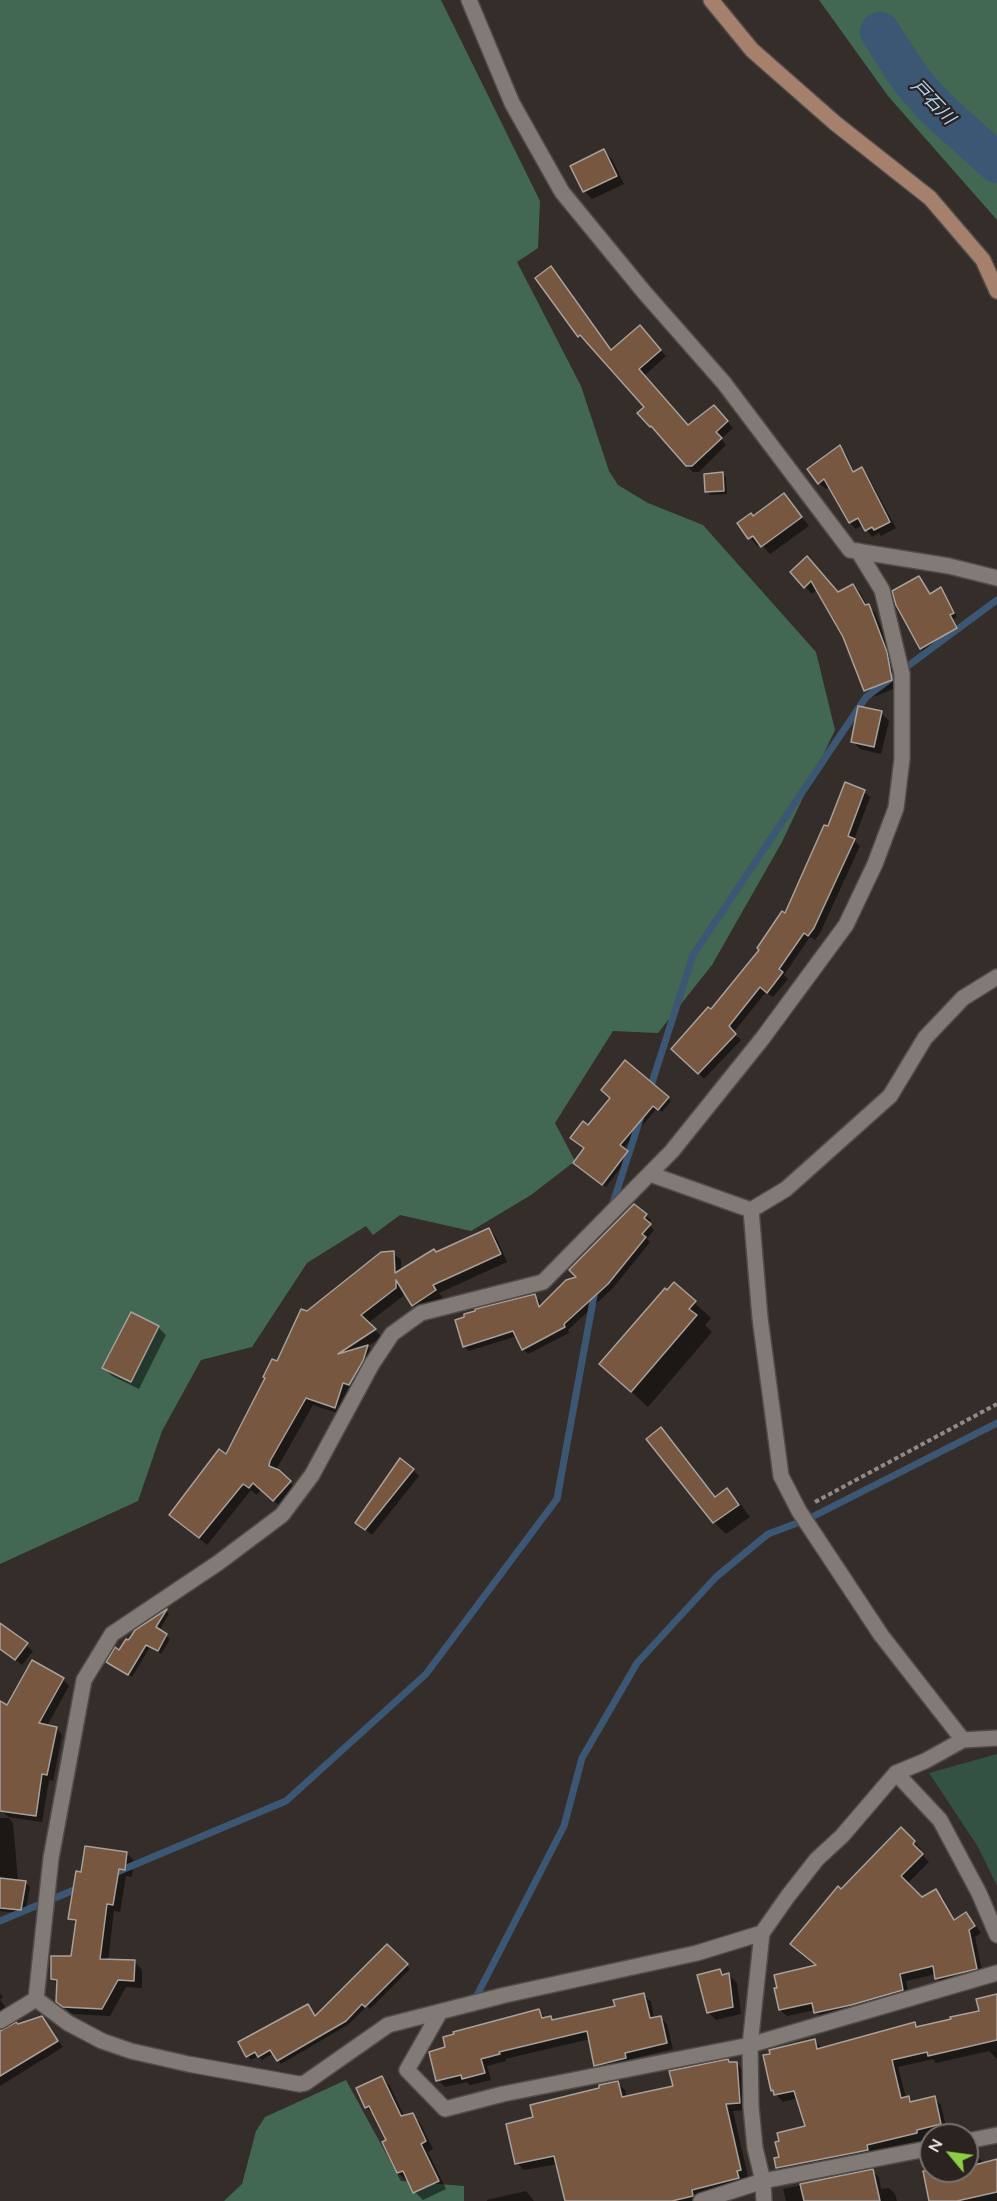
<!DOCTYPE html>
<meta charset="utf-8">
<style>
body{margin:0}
#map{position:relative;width:997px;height:2201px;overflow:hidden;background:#342d2a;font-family:Lato,sans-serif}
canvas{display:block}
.north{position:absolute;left:919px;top:2123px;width:60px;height:60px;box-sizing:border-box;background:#2a2320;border:2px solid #78726f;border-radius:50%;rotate:299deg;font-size:16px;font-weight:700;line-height:24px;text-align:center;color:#ede8e6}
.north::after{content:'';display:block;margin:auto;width:21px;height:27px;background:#8cce45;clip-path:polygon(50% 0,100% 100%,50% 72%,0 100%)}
</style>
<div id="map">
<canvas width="997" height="2201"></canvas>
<div class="north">N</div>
</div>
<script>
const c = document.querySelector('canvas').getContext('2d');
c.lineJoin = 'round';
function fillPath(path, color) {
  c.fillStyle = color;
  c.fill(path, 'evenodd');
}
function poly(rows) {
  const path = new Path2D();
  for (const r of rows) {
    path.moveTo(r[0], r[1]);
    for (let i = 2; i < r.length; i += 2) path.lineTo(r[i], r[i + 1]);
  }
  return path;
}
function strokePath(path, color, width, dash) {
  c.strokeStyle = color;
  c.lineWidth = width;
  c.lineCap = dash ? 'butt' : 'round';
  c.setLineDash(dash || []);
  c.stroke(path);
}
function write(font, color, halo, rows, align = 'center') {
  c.font = font + ' Lato,"Noto Sans JP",sans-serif';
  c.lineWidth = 4.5;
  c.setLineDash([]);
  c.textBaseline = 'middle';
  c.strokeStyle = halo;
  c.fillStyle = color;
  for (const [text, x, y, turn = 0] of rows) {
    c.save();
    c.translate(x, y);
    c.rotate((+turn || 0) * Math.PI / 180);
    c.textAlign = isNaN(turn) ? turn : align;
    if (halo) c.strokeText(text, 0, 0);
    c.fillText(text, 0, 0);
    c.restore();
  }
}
const green = poly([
 [997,1754,997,1886,978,1847,929,1773]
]);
const forest = poly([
 [0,0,441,0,540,201,538,248,517,262,581,386,609,471,618,485,648,503,703,525,816,652,835,730,782,842,712,965,658,1033,613,1031,555,1123,575,1161,531,1195,471,1231,400,1215,373,1235,366,1226,307,1263,252,1347,201,1360,162,1431,138,1501,0,1564],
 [819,0,997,0,997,220,888,96],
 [346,2080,401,2181,464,2186,464,2201,224,2201,242,2184,256,2131,265,2117]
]);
const shadow = poly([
 [604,151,612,159,624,184,592,199,584,191,572,167],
 [551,268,612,351,645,333,666,356,644,376,689,426,720,413,733,428,721,439,726,445,699,472,693,472,687,465,646,407,587,341,585,342,579,336,537,279],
 [840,447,846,454,855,473,862,469,868,476,896,528,881,536,879,533,872,537,863,525,856,529,847,520,830,486,826,489,819,483],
 [723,474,726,478,727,494,710,495,707,491],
 [784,495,809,526,770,554,761,544,757,546,739,523,753,517],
 [792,572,838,594,853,585,860,592,867,606,875,612,893,660,898,687,873,697,866,690,845,636,817,589,812,594],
 [919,578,931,595,941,589,944,593,957,617,953,619,960,632,924,651,921,648],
 [881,713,889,721,881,754,860,749,852,741],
 [845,784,864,792,870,797,854,840,860,846,820,933,815,940,810,937,784,975,788,979,773,997,766,992,733,1033,741,1040,704,1079,673,1048,711,1012,761,951,785,915,828,829],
 [668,1098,671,1101,662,1112,657,1108,623,1149,630,1155,606,1187,579,1166,586,1149,589,1127],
 [634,1206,651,1220,648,1224,654,1230,647,1239,650,1242,613,1288,568,1330,569,1333,528,1354,524,1350,517,1336,469,1351,464,1346,535,1296,540,1300,541,1306,579,1278],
 [489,1230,496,1237,507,1262,439,1293,443,1298,420,1312,413,1305,403,1288,403,1296,368,1323,382,1337,368,1346,375,1354,343,1415,313,1405,276,1470,297,1489,281,1507,261,1489,257,1495,251,1490,207,1545,179,1522,226,1457,307,1313,393,1253,401,1260,401,1271],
 [674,1284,711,1318,705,1325,712,1332,648,1407,601,1364],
 [131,1314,159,1328,166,1335,139,1389,112,1376,104,1368],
 [661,1429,673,1441,716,1497,727,1490,739,1502,750,1517,726,1534,714,1522],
 [413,1470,419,1476,372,1535,363,1528,357,1522],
 [166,1611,169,1614,159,1631,170,1639,161,1654,150,1647,132,1677,112,1665,136,1631],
 [0,1625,33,1651,22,1665,0,1648],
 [63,1679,69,1686,47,1726,56,1728,62,1735,53,1781,49,1780,42,1822,8,1817,1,1810,0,1702,7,1707],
 [0,1818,9,1818,13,1823,18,1881,25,1882,30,1887,25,1914,0,1911],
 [901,1829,921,1849,919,1851,929,1862,907,1884,922,1899,936,1891,943,1898,955,1920,966,1914,973,1921,981,1933,975,1937,983,1975,944,1985,937,1978,936,1974,906,1981,909,1997,822,2019,815,2010,787,2016,780,2010,818,1966,792,1944],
 [127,1853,134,1861,132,1877,126,1876,120,1912,114,1911,108,1961,135,1962,142,1970,142,1988,126,1987,110,2016,72,2014,58,2001,58,1985,52,1979,73,1958,77,1925,70,1918,82,1873],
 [387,1946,410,1969,370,2009,367,2006,349,2024,281,2064,274,2053,262,2060,258,2056,251,2060,247,2056,240,2042,316,2018],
 [720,1970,725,1976,729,1975,737,1983,741,2014,716,2020,708,2012],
 [0,1993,3,1997,0,2000,10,2013,0,2020],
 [644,1995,651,2002,654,2019,660,2017,667,2024,673,2049,631,2059,632,2065,603,2072,596,2065,590,2039,505,2059,506,2061,487,2066,491,2080,470,2085,467,2082,445,2087,438,2080,539,2011,547,2019,550,2018,554,2021,617,2007],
 [997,1995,997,2059,989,2051,936,2063,933,2059,898,2067,906,2098,913,2103,934,2098,941,2105,947,2131,923,2137,924,2140,785,2175,778,2168,775,2159,781,2158,807,2127,798,2098,783,2102,772,2090,814,2041,822,2048,914,2024,918,2028,980,2012],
 [42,2017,63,2047,0,2086,0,2032],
 [736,2063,744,2071,747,2110,733,2111,748,2177,744,2178,746,2186,703,2201,566,2201,558,2164,524,2170,517,2163,535,2118,617,2083,625,2090,627,2098,675,2087,730,2064],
 [382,2078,390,2086,404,2116,412,2115,420,2123,433,2149,428,2152,446,2189,423,2200,415,2192,409,2179,406,2180,398,2173,388,2141,374,2115,366,2107],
 [979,2158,985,2164,997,2161,997,2201,931,2201,924,2170,931,2168,931,2171,967,2171,967,2160],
 [872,2171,879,2177,881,2189,889,2188,895,2194,897,2201,786,2201,783,2189],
 [526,2191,534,2201,487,2201,487,2200]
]);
const stream = poly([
 [649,1092,693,955,866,697,997,600],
 [612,1206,642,1113],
 [110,1875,286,1801,426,1674,557,1499,595,1290],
 [0,1921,81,1887],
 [474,2001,564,1826,582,1758,637,1663,716,1577,768,1534,808,1519,997,1423]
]);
const river = poly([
 [880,32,911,80,936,108,997,163]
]);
const building = poly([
 [604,149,617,176,583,192,570,166,604,149],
 [551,266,611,350,640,325,661,350,639,369,688,425,714,405,728,421,716,432,722,438,692,466,686,466,651,426,650,427,637,413,644,407,580,335,578,337,535,278,551,266],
 [840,445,853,472,862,467,890,522,874,530,872,527,865,531,858,518,849,523,824,479,818,484,807,469,840,445],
 [723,472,724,491,705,492,704,474,723,472],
 [784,493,802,517,761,547,753,536,748,539,737,523,751,513,753,516,784,493],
 [807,556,838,592,853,584,865,605,869,604,887,652,892,680,864,691,843,637,811,581,804,588,790,572,807,556],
 [919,576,930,594,941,587,954,613,950,615,957,628,920,649,896,605,892,591,919,576],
 [858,706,882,711,874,747,851,742,858,706],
 [845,782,865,790,848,836,855,839,814,928,808,936,804,933,779,969,783,972,767,993,760,987,729,1026,736,1034,698,1074,671,1049,708,1007,711,1009,759,950,757,948,782,911,785,913,824,825,828,826,845,782],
 [625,1060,669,1097,658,1110,653,1106,620,1145,628,1151,602,1185,573,1163,584,1148,570,1138,583,1121,588,1125,610,1098,601,1090,625,1060],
 [634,1204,647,1214,644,1218,651,1224,642,1234,646,1237,608,1284,564,1324,565,1327,522,1350,513,1331,463,1347,455,1320,464,1317,464,1314,475,1311,475,1309,535,1294,539,1307,566,1280,576,1277,569,1270,634,1204],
 [489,1228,501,1254,433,1285,436,1290,412,1306,396,1280,396,1288,361,1315,376,1329,338,1354,368,1345,363,1361,349,1385,343,1383,335,1408,306,1398,270,1461,269,1466,279,1470,291,1481,273,1501,253,1483,249,1488,243,1484,199,1538,169,1515,219,1449,226,1454,265,1378,263,1377,272,1359,277,1361,301,1309,307,1311,381,1252,394,1251,395,1273,434,1249,436,1252,489,1228],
 [674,1282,696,1301,689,1309,697,1315,631,1392,599,1364,665,1288,667,1290,674,1282],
 [131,1312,159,1326,131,1382,102,1368,131,1312],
 [661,1427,715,1497,727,1488,739,1505,713,1523,646,1439,661,1427],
 [400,1458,414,1469,365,1530,355,1523,400,1458],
 [167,1609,156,1627,167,1634,158,1651,146,1645,128,1675,106,1662,115,1647,119,1650,126,1639,128,1640,130,1638,135,1630,167,1609],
 [0,1623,28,1643,15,1660,0,1649,0,1623],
 [32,1660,64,1678,39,1723,57,1727,47,1775,42,1774,36,1816,0,1811,0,1701,7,1705,32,1660],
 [901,1827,915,1841,913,1844,923,1854,901,1876,922,1897,936,1889,954,1920,966,1912,975,1926,969,1930,977,1969,935,1979,933,1966,900,1974,903,1990,851,2005,814,2013,812,2003,779,2010,774,1988,777,1988,774,1975,816,1965,790,1944,838,1886,841,1889,901,1827],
 [85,1846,127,1852,125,1870,119,1869,113,1905,107,1904,100,1959,135,1960,134,1981,118,1980,102,2009,63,2007,56,2002,57,1980,51,1979,51,1956,71,1956,76,1920,68,1919,76,1871,81,1872,85,1846],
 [0,1878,26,1881,21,1910,0,1908,0,1878],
 [387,1944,408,1964,365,2007,362,2004,346,2021,277,2061,270,2050,258,2057,255,2052,246,2057,238,2042,308,2004,315,2016,387,1944],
 [720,1969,722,1975,729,1973,733,2007,707,2013,697,1975,720,1969],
 [644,1993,650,2018,661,2016,667,2043,625,2053,626,2058,594,2066,587,2031,499,2052,500,2054,481,2059,485,2073,462,2079,461,2075,436,2081,429,2052,445,2047,443,2037,454,2034,453,2032,539,2009,542,2018,551,2016,552,2020,615,2006,613,2000,644,1993],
 [997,1994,997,2040,928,2056,927,2052,892,2060,901,2098,909,2096,910,2102,935,2096,941,2124,917,2130,917,2133,867,2145,868,2150,776,2168,774,2158,779,2157,775,2142,779,2141,777,2133,805,2126,794,2091,774,2095,773,2090,771,2091,763,2055,770,2054,769,2050,815,2039,817,2049,915,2022,916,2027,951,2019,950,2017,979,2011,976,1999,997,1994],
 [42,2016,58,2041,0,2076,0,2031,16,2022,18,2024,42,2016],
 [728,2059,729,2062,737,2062,740,2103,726,2104,741,2170,737,2171,739,2178,692,2190,693,2196,672,2201,565,2201,554,2156,515,2164,506,2124,533,2117,530,2105,599,2088,599,2085,618,2081,622,2097,673,2086,669,2071,728,2059],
 [382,2076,401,2116,413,2113,426,2141,421,2144,439,2181,413,2193,403,2171,397,2173,382,2142,386,2140,369,2106,365,2108,356,2088,382,2076],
 [997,2159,997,2192,957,2201,929,2201,923,2171,967,2171,967,2167,997,2159],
 [873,2169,880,2201,804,2201,800,2184,873,2169]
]);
const path = poly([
 [815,1502,997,1404]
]);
const street = poly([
 [469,0,512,103,562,192,644,292,724,383,850,550,949,566,997,578],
 [650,1174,751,1210],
 [751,1210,760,1318,781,1476,799,1511,881,1635,963,1740],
 [751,1210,786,1189,890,1096,925,1038,963,998,997,977],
 [896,1773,940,1820,979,1893,997,1935],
 [36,1999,51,1858,84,1680,112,1634,218,1563,282,1515,312,1475,372,1364,392,1334,421,1313,543,1282,672,1151,762,1039,846,925,875,864,896,808,902,759,902,674,882,590,858,551],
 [36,1999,68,2023,102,2041,131,2051,188,2064,299,2084,305,2083,388,2025,505,1995,697,1953,762,1933],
 [440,2012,407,2070,445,2109,503,2094,750,2045,997,1973],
 [0,2021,36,1999],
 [967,2141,997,2135],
 [701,2201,763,2181,931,2148],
 [764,2201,763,2181,755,2148,751,2107,750,2045,762,1933,788,1896,817,1859,842,1836,896,1773,925,1761,963,1740,997,1738]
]);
const secondary = poly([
 [711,0,752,50,835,123,930,198,983,260,997,291]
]);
const waterNames = [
 ["戸石川",933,102,46]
];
fillPath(green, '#335241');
fillPath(forest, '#426853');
fillPath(shadow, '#0007');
strokePath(stream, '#3c5773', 7);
strokePath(river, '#3c5773', 40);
fillPath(building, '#77573f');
strokePath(building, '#a8a09a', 1.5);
strokePath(street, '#524c49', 18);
strokePath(secondary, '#524c49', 18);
strokePath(path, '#918b88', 4, [4.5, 3]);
strokePath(street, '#827a76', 15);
strokePath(secondary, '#a5806d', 15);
write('italic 18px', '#add3fb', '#2a2320', waterNames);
</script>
